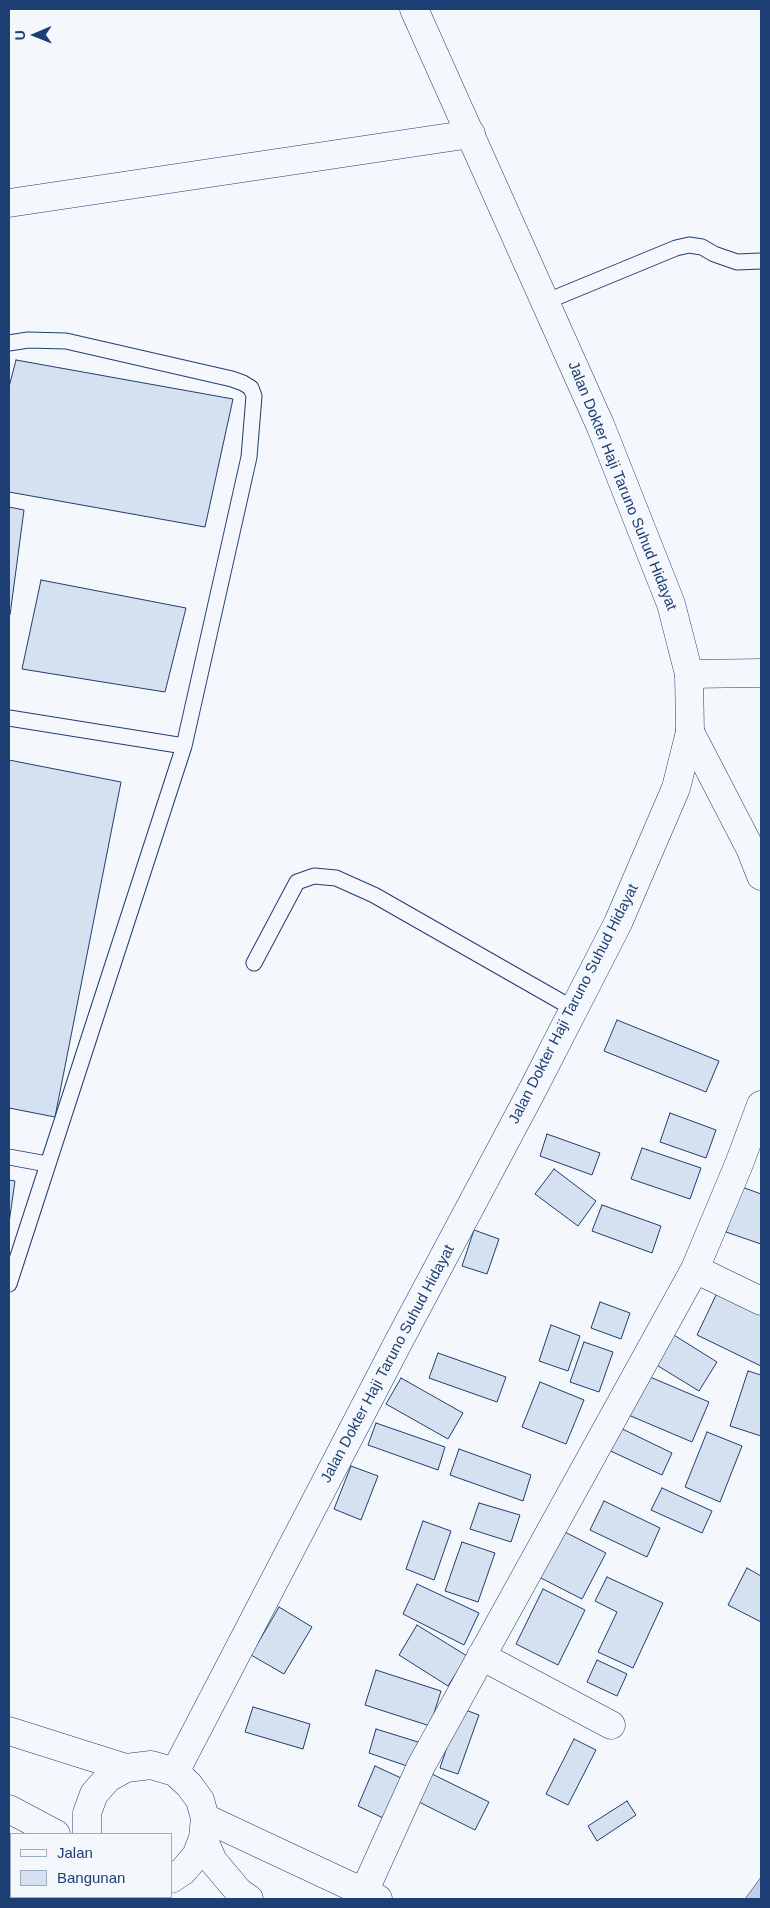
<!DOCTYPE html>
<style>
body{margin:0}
#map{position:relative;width:770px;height:1908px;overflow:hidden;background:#f4f7fb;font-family:Helvetica,sans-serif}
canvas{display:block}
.frame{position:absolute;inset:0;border:10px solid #1d3f73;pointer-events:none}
.legend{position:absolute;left:10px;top:1833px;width:162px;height:65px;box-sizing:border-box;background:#f4f7fb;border:1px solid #9eadc5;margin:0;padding:6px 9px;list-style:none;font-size:15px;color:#1d3f73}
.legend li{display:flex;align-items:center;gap:10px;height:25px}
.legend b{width:25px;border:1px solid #9eadc5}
.north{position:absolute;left:10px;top:10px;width:50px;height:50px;-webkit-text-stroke:4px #f4f7fb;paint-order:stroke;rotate:269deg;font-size:14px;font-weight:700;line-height:20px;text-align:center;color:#1d3f73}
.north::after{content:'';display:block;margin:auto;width:18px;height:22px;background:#1d3f73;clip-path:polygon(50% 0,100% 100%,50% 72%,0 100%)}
</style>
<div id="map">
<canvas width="770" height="1908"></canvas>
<div class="frame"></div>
<ul class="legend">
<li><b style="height:6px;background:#f4f7fb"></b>Jalan</li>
<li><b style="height:14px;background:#d5e0f0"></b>Bangunan</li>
</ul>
<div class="north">U</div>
</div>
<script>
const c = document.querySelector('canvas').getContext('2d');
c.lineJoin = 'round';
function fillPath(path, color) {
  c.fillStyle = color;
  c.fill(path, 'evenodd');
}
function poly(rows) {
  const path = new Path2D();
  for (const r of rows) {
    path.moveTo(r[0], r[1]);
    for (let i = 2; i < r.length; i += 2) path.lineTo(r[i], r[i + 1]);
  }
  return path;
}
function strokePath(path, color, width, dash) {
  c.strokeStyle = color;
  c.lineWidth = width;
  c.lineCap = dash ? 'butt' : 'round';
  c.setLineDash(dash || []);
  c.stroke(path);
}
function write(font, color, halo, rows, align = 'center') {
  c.font = font + ' Helvetica,sans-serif';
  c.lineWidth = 4;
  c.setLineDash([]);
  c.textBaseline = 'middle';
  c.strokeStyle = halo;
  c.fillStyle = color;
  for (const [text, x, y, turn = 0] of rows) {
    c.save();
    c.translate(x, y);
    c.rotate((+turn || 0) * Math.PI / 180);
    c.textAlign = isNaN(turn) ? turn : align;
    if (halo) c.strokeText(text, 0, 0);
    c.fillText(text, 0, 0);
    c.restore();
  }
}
const water = poly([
 [761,1877,761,1899,745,1899,761,1877]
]);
const building = poly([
 [16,360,233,399,205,527,9,492,9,387,16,360],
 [9,507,24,510,10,615,9,614,9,507],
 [41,580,186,608,165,692,22,669,41,580],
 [9,760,121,782,55,1117,9,1108,9,760],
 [617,1020,719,1061,706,1092,604,1051,617,1020],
 [670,1113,716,1130,706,1158,660,1142,670,1113],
 [547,1134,600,1153,592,1175,540,1156,547,1134],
 [642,1148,701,1168,690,1199,631,1179,642,1148],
 [554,1169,596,1201,578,1226,535,1194,554,1169],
 [9,1180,15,1181,9,1223,9,1180],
 [742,1187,761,1194,761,1244,726,1232,742,1187],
 [602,1205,661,1226,652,1253,592,1231,602,1205],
 [474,1230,499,1239,487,1274,462,1266,474,1230],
 [717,1293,761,1315,761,1366,697,1335,717,1293],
 [600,1302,630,1313,621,1339,591,1328,600,1302],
 [551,1325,580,1336,568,1371,539,1361,551,1325],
 [669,1332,717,1362,699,1391,650,1361,669,1332],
 [584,1342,613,1352,599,1392,570,1382,584,1342],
 [438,1353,506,1377,497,1402,429,1378,438,1353],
 [748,1371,761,1375,761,1436,730,1426,748,1371],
 [643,1374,709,1402,692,1442,626,1414,643,1374],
 [401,1378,463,1413,448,1439,386,1404,401,1378],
 [540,1382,584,1400,566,1444,522,1427,540,1382],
 [376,1423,445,1447,438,1470,368,1445,376,1423],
 [612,1424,672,1453,662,1475,602,1447,612,1424],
 [707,1432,742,1446,720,1502,685,1487,707,1432],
 [459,1449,531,1475,523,1501,450,1475,459,1449],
 [351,1466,378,1476,361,1520,334,1509,351,1466],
 [662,1488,712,1511,702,1533,651,1510,662,1488],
 [604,1501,660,1528,647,1557,590,1530,604,1501],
 [479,1503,520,1515,511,1542,470,1529,479,1503],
 [423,1521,451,1531,434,1580,406,1569,423,1521],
 [559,1529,606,1553,582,1599,535,1575,559,1529],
 [462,1542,495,1553,478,1602,445,1591,462,1542],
 [747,1568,761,1576,761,1622,728,1605,747,1568],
 [607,1577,663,1603,633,1668,598,1652,617,1612,595,1601,607,1577],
 [417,1584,479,1613,464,1645,403,1614,417,1584],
 [543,1589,585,1610,558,1665,516,1644,543,1589],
 [279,1607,312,1627,284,1674,251,1655,279,1607],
 [417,1625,467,1656,448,1686,399,1655,417,1625],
 [597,1660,627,1674,617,1696,587,1682,597,1660],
 [376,1670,441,1691,430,1726,365,1705,376,1670],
 [253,1707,310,1724,303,1749,245,1732,253,1707],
 [460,1708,479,1715,458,1774,440,1768,460,1708],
 [376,1729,418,1742,410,1767,369,1753,376,1729],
 [574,1739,596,1750,568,1805,546,1794,574,1739],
 [375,1766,401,1778,383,1818,358,1806,375,1766],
 [430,1773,489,1802,475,1830,417,1801,430,1773],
 [627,1801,636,1815,597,1841,588,1826,627,1801],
 [11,1867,11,1897,49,1897,47,1899,12,1899,9,1897,9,1872,11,1867]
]);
const lane = poly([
 [545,302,676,248,689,245,702,247,714,254,737,262,761,261],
 [9,343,28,340,66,341,232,379,243,383,251,388,254,396,249,457,184,746,9,1284],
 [9,718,184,746],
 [254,963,297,882,314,876,336,878,374,895,574,1009],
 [9,1157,47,1164]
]);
const street = poly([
 [9,203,471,134],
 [689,674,761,673],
 [690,732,750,848,761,876],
 [695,1269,761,1301],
 [481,1656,611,1725],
 [205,1818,378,1899],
 [364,1892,421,1766,695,1269,739,1164,761,1105]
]);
const secondary = poly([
 [175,1772,400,1339,533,1089,618,923,676,788,690,732,689,674,671,604,601,427,414,9],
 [100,1899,101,1897]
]);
const primary = poly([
 [9,1731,126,1768],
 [9,1809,56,1834],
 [87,1834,87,1813,94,1794,108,1778,126,1768,151,1765,175,1772,189,1785,200,1800,205,1818,203,1838,196,1856,183,1871,171,1879],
 [203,1838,213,1861,239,1892,249,1899]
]);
const streetNames = [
 ["Jalan Dokter Haji Taruno Suhud Hidayat",622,486,68],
 ["Jalan Dokter Haji Taruno Suhud Hidayat",574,1004,-63],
 ["Jalan Dokter Haji Taruno Suhud Hidayat",388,1364,-62]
];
fillPath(water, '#bed0e5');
strokePath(water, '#687fa3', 1);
fillPath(building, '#d5e0f0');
strokePath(building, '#1d3f73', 1);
strokePath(lane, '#1d3f73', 17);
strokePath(street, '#1d3f73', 29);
strokePath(secondary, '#1d3f73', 29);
strokePath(primary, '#1d3f73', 29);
strokePath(lane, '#f4f7fb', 15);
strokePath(street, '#f4f7fb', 28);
strokePath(secondary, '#f4f7fb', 28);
strokePath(primary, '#f4f7fb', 28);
write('15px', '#1d3f73', '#f4f7fb', streetNames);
</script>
